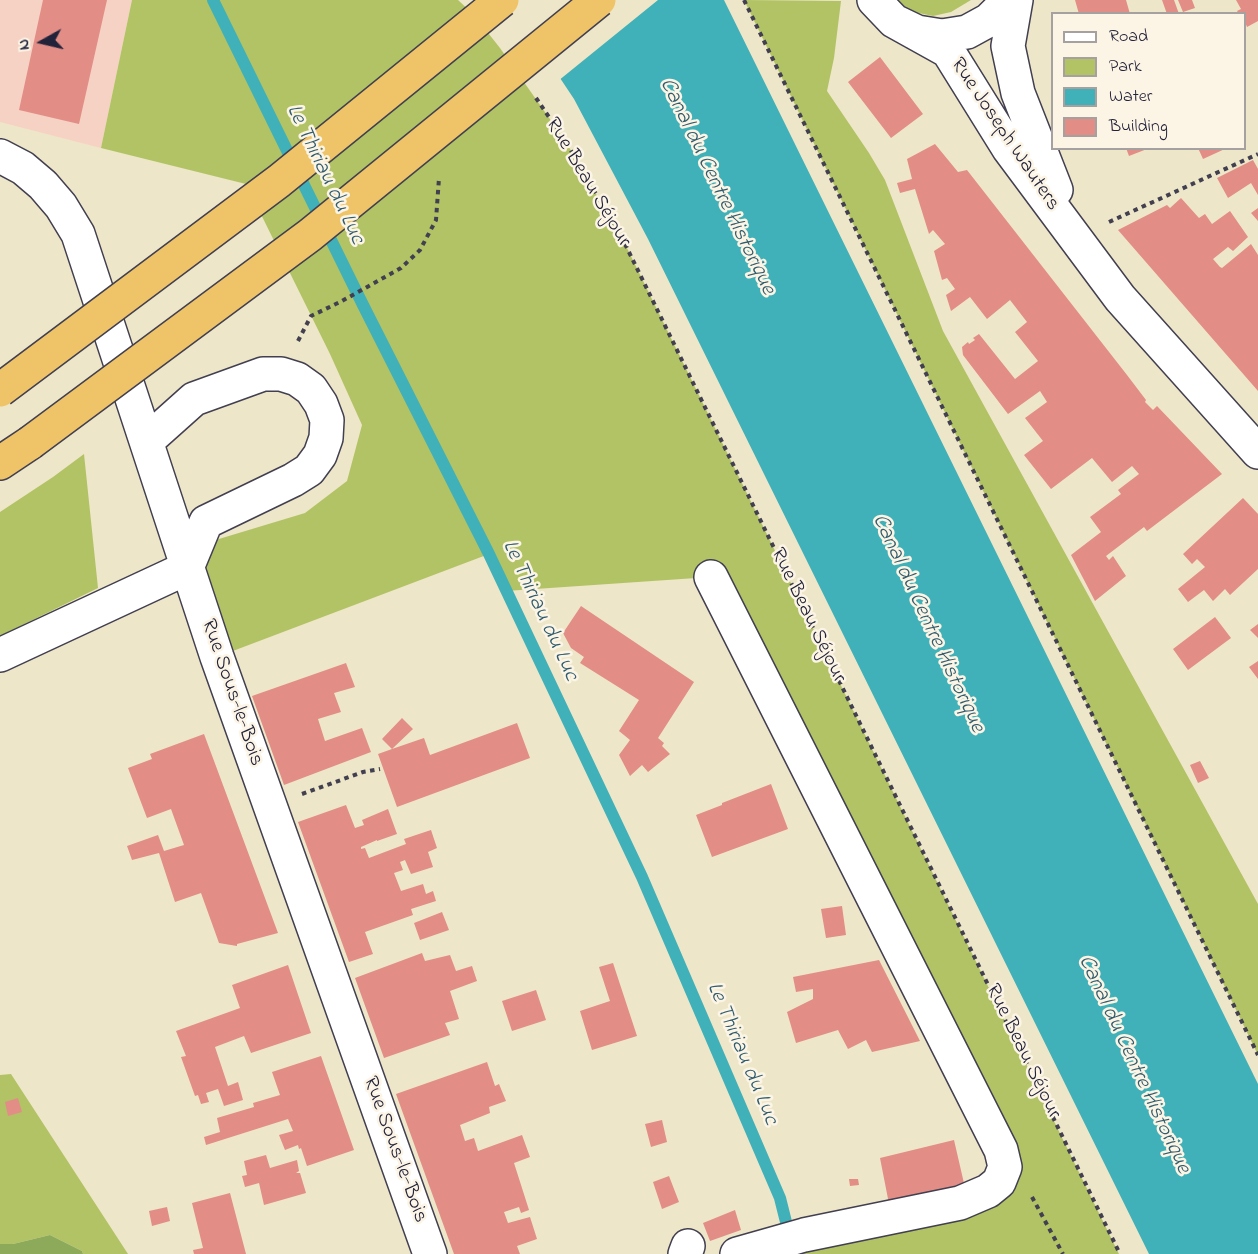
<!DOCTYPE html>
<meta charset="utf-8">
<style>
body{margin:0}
#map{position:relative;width:1258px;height:1254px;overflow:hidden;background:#eee6c8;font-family:"Indie Flower",sans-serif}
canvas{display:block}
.legend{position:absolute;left:1051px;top:12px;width:195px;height:138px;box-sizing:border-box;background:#fcf5e5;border:2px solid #a5a1a1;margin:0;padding:8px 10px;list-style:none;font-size:18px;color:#22223b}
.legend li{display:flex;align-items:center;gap:12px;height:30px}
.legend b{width:30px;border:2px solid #a5a1a1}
.north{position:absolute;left:12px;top:12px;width:60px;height:60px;-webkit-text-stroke:4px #fcf5e5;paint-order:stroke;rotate:262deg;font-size:16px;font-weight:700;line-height:24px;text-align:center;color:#22223b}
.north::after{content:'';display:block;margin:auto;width:21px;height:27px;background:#22223b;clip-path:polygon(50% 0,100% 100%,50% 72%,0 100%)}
</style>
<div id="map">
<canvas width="1258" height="1254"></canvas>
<ul class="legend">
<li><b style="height:8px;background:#fff"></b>Road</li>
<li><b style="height:16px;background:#b2c365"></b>Park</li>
<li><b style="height:16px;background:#41b1b9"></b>Water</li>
<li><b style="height:16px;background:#e28d86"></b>Building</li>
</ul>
<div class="north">N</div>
</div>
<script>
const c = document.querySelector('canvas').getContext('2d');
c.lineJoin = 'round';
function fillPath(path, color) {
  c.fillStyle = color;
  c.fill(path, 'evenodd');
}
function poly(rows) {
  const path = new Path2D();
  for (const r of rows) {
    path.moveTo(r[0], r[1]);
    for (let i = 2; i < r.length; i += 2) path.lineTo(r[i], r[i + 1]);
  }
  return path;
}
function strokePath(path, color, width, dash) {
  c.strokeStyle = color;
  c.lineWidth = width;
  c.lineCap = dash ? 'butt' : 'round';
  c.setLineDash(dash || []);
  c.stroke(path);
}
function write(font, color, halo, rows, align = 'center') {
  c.font = font + ' "Indie Flower",sans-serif';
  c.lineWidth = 5;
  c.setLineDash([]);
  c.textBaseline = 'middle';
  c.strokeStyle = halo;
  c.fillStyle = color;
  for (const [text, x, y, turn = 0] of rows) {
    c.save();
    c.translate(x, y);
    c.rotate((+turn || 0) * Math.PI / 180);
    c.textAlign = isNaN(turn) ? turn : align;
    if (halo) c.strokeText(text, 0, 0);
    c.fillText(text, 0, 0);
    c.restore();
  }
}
const built = poly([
 [0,0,132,0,101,148,0,122]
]);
const green = poly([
 [132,0,458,0,473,14,500,48,566,142,626,246,1119,1254,794,1254,999,1182,711,577,506,591,489,554,217,657,199,545,305,513,347,481,362,425,330,354,246,184,101,148],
 [744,0,841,1,834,58,827,91,869,153,885,180,943,331,1258,904,1258,1055],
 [894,0,971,0,951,12,933,16,914,12],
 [84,454,98,588,0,636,0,512,53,477],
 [11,1074,128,1254,83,1254,82,1251,50,1235,13,1244,0,1244,0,1075]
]);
const forest = poly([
 [50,1235,82,1251,83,1254,0,1254,0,1244,13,1244]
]);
const water = poly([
 [496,0,724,0,1258,1084,1258,1254,1149,1254,648,239,574,99,538,45]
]);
const pier = poly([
 [493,0,658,0,558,81,535,47]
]);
const stream = poly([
 [213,0,363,305,489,554,642,877,780,1198,790,1238]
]);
const building = poly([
 [43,0,107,0,79,124,19,110],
 [1075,0,1126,0,1130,14,1079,14],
 [1162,0,1174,0,1179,14,1167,14],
 [1178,0,1192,0,1195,8,1183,12],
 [1236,0,1258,0,1258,21,1247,27,1245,22,1245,14,1239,14,1237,11,1241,9],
 [880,57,923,114,891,138,848,82],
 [935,144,958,172,967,170,1127,375,1146,400,1145,402,1153,410,1157,406,1222,474,1147,531,1144,527,1106,556,1109,560,1113,556,1126,576,1095,601,1071,555,1101,532,1090,517,1121,494,1118,490,1139,474,1132,466,1112,482,1092,458,1051,489,1024,455,1043,441,1025,418,1047,402,1040,391,1008,414,963,355,962,347,968,342,969,344,975,340,973,338,979,334,1015,379,1038,361,1015,332,1027,322,1010,300,987,319,970,297,951,311,946,295,955,289,947,278,942,280,934,251,945,244,933,230,929,234,915,189,900,193,897,183,912,179,907,159],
 [1126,148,1147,148,1147,149,1129,156],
 [1198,148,1227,148,1203,159],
 [1253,160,1258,169,1258,195,1251,183,1228,198,1217,178],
 [1181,198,1199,218,1205,214,1212,224,1230,211,1248,237,1233,251,1228,247,1213,259,1220,267,1222,268,1251,244,1258,255,1258,391,1118,230,1167,205,1170,208],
 [1258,208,1258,221,1251,213],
 [1243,498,1258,514,1258,569,1230,595,1225,589,1213,601,1204,590,1188,602,1178,589,1205,567,1197,559,1192,564,1183,554],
 [581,606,694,682,658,738,664,743,662,746,670,754,648,772,642,765,630,776,619,755,630,740,619,731,639,700,580,663,584,657,571,648,563,633],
 [1215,617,1231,638,1188,670,1173,649],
 [1258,624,1258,638,1250,630],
 [1258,661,1258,679,1249,667],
 [346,663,355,687,334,693,341,712,318,719,325,741,362,728,371,752,284,785,252,696],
 [402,718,413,729,392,749,424,738,430,755,517,723,530,758,397,807,378,754,392,749,382,739],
 [204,734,278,933,237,944,237,946,219,943,201,893,175,902,159,853,132,860,127,846,158,835,164,851,184,845,171,809,147,818,128,768,152,759,150,754],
 [1200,761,1209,778,1198,783,1190,765],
 [771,784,788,829,712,857,696,815,722,805,722,803],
 [346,805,355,828,364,825,362,820,388,809,397,834,377,841,377,840,361,847,361,849,365,848,369,858,406,844,404,839,431,830,437,848,428,852,433,867,411,874,405,860,400,862,403,870,394,873,401,891,423,884,426,894,433,891,436,901,411,909,413,915,365,932,373,954,349,962,298,822],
 [842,906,846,935,826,938,821,909],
 [442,912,449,930,420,940,414,923],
 [422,953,425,961,450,955,456,971,472,966,477,981,450,991,459,1019,445,1023,450,1035,384,1058,355,978],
 [879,960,920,1041,872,1052,866,1040,848,1049,838,1030,796,1043,787,1012,813,999,813,989,796,992,793,977],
 [613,963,637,1036,592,1050,580,1011,610,1001,599,967],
 [288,965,311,1033,251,1053,244,1036,215,1047,228,1086,238,1082,243,1100,224,1106,218,1089,206,1093,209,1102,201,1104,198,1095,195,1096,181,1057,186,1056,176,1031,240,1008,232,985],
 [536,990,546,1020,512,1031,502,1001],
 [321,1056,354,1150,307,1166,301,1148,299,1149,298,1145,285,1150,279,1135,293,1131,288,1119,206,1145,204,1137,220,1132,217,1118,254,1107,253,1103,280,1095,272,1072],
 [487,1062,495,1086,499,1084,506,1101,489,1107,490,1113,460,1125,465,1141,474,1138,478,1151,522,1135,530,1157,514,1163,529,1210,521,1213,519,1207,504,1212,508,1223,530,1217,537,1239,517,1246,520,1254,454,1254,396,1094],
 [18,1098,22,1112,8,1116,5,1102],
 [662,1120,667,1142,651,1147,645,1124],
 [954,1140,966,1192,890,1209,880,1158],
 [266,1155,270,1168,297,1160,299,1171,296,1173,300,1173,306,1193,264,1205,259,1183,245,1187,242,1176,247,1175,244,1161],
 [669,1176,679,1202,662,1209,653,1182],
 [849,1179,858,1179,859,1185,850,1186],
 [230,1193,246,1254,194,1254,193,1250,203,1248,192,1203],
 [167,1207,170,1221,152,1226,149,1211],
 [735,1210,741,1230,710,1241,703,1223]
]);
const path = poly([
 [744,0,1258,1055],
 [536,98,566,142,626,246,1120,1254],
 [1109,222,1258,154],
 [298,341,311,316,342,301,401,268,420,250,436,220,439,178],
 [302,794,363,772,380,769],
 [1032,1197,1063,1254]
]);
const minor = poly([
 [874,0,894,21,917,32,942,36,967,32,989,20,1009,0],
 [1016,0,1008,46,1018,93,1056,190],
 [894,21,948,51,1009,149,1120,298,1258,452],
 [0,156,23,168,43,185,61,206,78,234,217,657,430,1254],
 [147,441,194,399,263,374,281,374,297,379,311,389,321,404,327,420,326,438,320,455,309,470,293,480,206,522,187,568],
 [711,577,1001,1150,1005,1167,999,1182,988,1191,960,1203,804,1235,737,1254],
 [0,655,187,568],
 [685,1254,688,1246]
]);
const highway = poly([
 [0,463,30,443]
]);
const highwayBridge = poly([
 [0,390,279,181,502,0],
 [30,443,310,235,599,0]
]);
const streetNames = [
 ["Rue Joseph Wauters",1004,135,56],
 ["Rue Beau Séjour",587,183,59],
 ["Rue Beau Séjour",807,616,64],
 ["Rue Sous-le-Bois",231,693,71],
 ["Rue Beau Séjour",1022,1052,64],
 ["Rue Sous-le-Bois",394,1150,70]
];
const waterNames = [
 ["Le Thiriau du Luc",324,175,64],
 ["Canal du Centre Historique",716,187,64],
 ["Le Thiriau du Luc",539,611,65],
 ["Canal du Centre Historique",927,624,65],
 ["Le Thiriau du Luc",741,1054,67],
 ["Canal du Centre Historique",1133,1065,65]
];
fillPath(built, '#f6d2c4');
fillPath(green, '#b2c365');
fillPath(forest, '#8da95a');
fillPath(water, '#41b1b9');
fillPath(pier, '#eee6c8');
strokePath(stream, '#41b1b9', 12);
fillPath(building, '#e28d86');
strokePath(minor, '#413f50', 36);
strokePath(highway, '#413f50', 36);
strokePath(path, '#413f50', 4, [4.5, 4.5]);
strokePath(minor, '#fff', 33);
strokePath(highway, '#efc469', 33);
strokePath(highwayBridge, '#413f50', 36, []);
strokePath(highwayBridge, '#efc469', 33);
write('21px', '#22223b', '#fcf5e5', streetNames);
write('italic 22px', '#2e5b6d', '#fcf5e5', waterNames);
</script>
